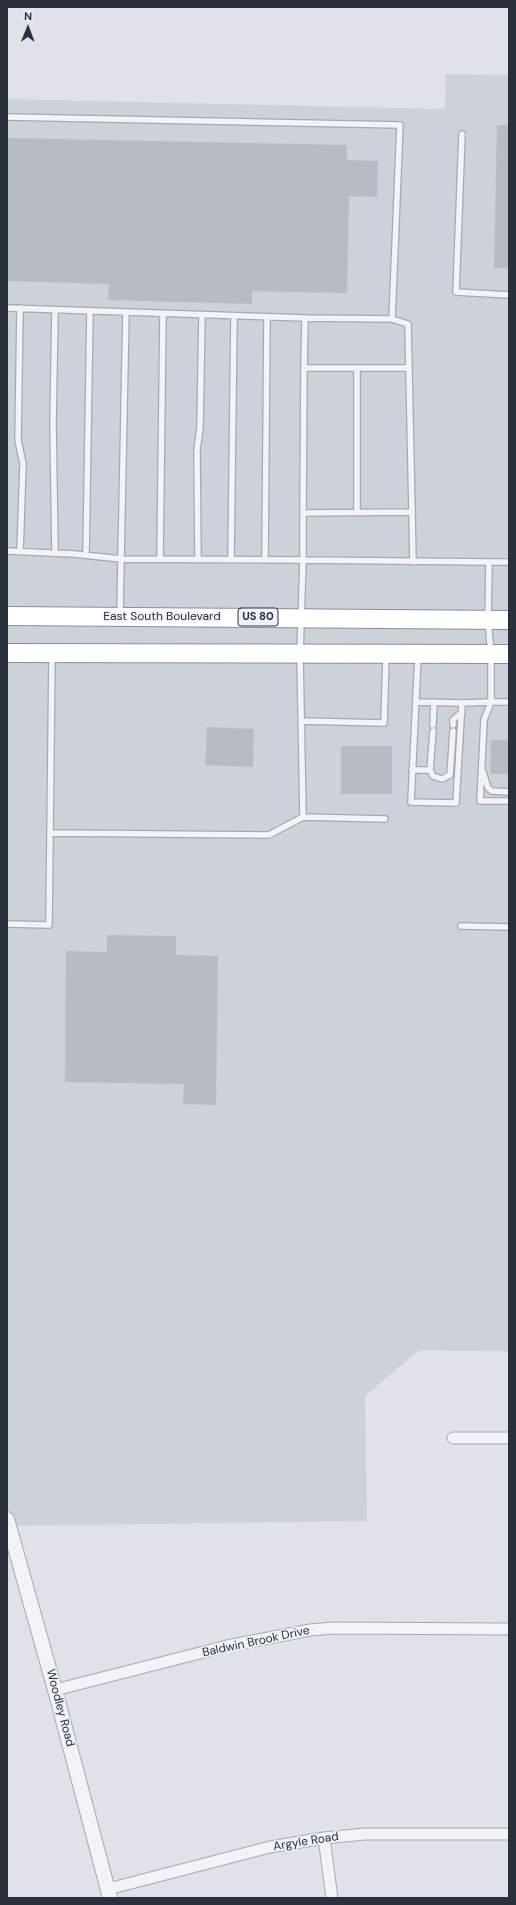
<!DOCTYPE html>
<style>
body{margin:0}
#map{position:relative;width:516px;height:1905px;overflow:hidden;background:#dfe2e8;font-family:"DM Sans",sans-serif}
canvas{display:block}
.frame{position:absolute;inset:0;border:8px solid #28303e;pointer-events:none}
.north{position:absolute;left:8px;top:8px;width:40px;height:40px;-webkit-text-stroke:3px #eef1f5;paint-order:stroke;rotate:1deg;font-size:11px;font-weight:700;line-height:16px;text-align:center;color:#28303e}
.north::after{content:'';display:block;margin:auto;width:14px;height:18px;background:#28303e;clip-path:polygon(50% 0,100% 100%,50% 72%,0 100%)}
</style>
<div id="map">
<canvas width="516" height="1905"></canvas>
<div class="frame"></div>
<div class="north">N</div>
</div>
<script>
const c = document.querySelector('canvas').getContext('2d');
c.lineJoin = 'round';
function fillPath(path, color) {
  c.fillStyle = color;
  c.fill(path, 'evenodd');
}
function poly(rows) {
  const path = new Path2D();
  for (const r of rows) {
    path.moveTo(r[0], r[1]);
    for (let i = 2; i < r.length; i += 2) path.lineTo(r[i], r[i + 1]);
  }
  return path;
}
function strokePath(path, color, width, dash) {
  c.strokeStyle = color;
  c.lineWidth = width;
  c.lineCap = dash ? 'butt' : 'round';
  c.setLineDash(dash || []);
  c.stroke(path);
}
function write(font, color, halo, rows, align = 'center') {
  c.font = font + ' "DM Sans",sans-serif';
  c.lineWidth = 3.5;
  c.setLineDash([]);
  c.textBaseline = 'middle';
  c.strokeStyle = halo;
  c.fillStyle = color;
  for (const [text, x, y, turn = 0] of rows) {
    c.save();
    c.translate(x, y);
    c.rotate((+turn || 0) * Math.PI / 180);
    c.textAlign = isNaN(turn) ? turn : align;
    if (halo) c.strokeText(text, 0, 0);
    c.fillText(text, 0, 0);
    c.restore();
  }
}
const built = poly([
 [446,74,509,75,509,1351,419,1350,365,1396,367,1521,7,1526,7,99,445,109]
]);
const building = poly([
 [497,125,509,125,509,268,494,268],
 [7,138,347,145,347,160,378,161,377,197,349,196,347,293,252,291,252,304,108,300,109,284,7,281],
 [207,727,254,729,253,767,205,765],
 [491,740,509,740,509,774,490,774],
 [341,746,392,746,392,794,341,794],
 [107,935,176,936,176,955,218,956,216,1105,183,1104,184,1084,65,1082,66,951,107,952]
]);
const service = poly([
 [7,117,400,125,392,319],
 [462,134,456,292,509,295],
 [7,308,305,318],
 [304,368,357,368],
 [357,512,357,368,409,368],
 [412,512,413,562],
 [303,513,412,512,408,324,392,319,305,318,304,368,303,513,303,560,489,562,488,620,491,654,491,702,509,702],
 [7,551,74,554,121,559,126,312],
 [20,552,23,464,18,440,20,308],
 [55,553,53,423,55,310],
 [86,555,90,311],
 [160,559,163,314],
 [198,560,197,450,200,427,202,315],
 [231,560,234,316],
 [265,560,267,317],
 [489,562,509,562],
 [416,702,462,703,456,803,411,802,412,781,418,656],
 [462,703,491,702,484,720,480,801,509,801],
 [301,721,384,723,386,657],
 [433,725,434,702],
 [453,725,453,720,462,712],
 [433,731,430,770,433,776,442,779,450,775,453,731],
 [412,770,430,770],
 [483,772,488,788,492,791,509,792],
 [303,817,385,819],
 [50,833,269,835,303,817,300,654,303,560,121,559,120,614],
 [7,924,49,925,52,655],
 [461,926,509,927]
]);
const minor = poly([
 [453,1438,509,1438],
 [55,1690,227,1646,310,1630,333,1628,509,1629],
 [324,1838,332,1898],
 [108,1889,270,1847,324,1838,365,1834,509,1834]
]);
const tertiary = poly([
 [7,1519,55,1690,110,1898]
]);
const trunk = poly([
 [7,616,509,620],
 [7,653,509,654]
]);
const shields = [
 [258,617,40]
];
const shieldNames = [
 ["US 80",258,617]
];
const streetNames = [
 ["East South Boulevard",162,617],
 ["Baldwin Brook Drive",256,1642,-12],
 ["Woodley Road",60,1708,75],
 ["Argyle Road",306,1842,-9]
];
fillPath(built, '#cdd1d9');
fillPath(building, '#b6bbc4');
strokePath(service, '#a4a9b2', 8);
strokePath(minor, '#a4a9b2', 13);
strokePath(tertiary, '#a4a9b2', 16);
strokePath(trunk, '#878f9e', 20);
strokePath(service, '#f1f3f6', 5.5);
strokePath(minor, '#f1f3f6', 11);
strokePath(tertiary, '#f1f3f6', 14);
strokePath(trunk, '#fff', 18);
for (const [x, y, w] of shields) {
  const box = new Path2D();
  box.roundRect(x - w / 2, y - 9, w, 18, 3);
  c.fillStyle = '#eef1f5';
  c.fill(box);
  strokePath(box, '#28303e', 1);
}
write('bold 11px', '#28303e', null, shieldNames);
write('12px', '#28303e', '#eef1f5', streetNames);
</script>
